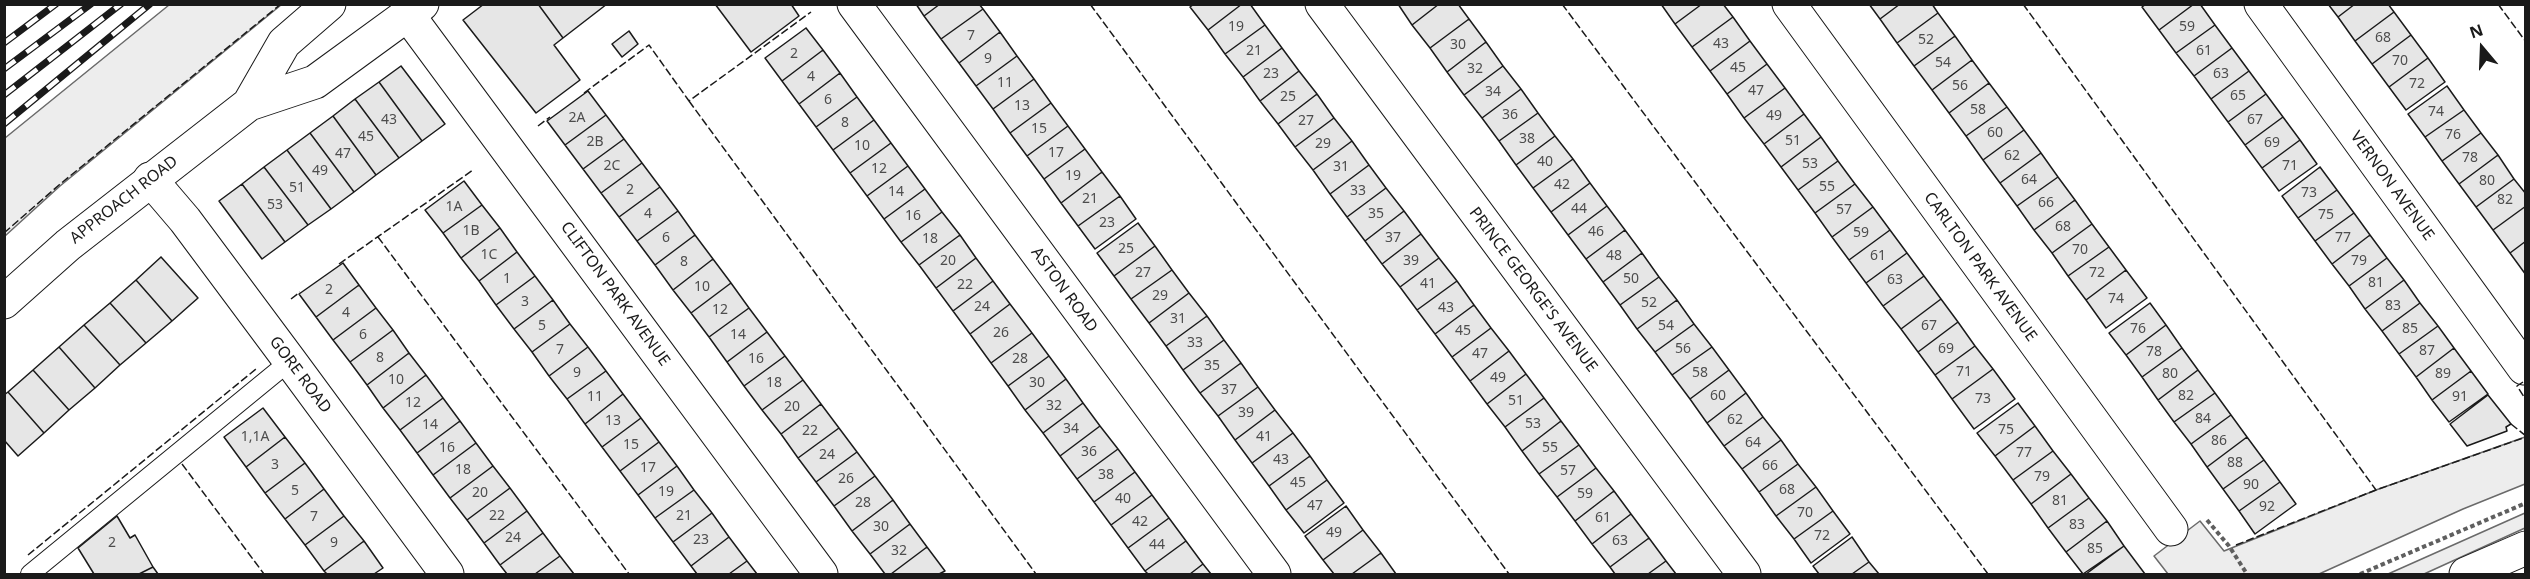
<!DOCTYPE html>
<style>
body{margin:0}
#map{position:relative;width:2530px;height:579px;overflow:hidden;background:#fff;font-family:"Noto Sans",sans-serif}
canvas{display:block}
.frame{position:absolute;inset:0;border:6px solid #1a1a1a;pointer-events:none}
.north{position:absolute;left:2452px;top:18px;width:60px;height:60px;-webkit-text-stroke:4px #fff;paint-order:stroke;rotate:341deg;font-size:16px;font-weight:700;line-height:24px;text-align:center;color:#1a1a1a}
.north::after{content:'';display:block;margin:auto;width:21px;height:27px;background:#1a1a1a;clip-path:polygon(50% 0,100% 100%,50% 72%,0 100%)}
</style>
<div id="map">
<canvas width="2530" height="579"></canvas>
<div class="frame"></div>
<div class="north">N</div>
</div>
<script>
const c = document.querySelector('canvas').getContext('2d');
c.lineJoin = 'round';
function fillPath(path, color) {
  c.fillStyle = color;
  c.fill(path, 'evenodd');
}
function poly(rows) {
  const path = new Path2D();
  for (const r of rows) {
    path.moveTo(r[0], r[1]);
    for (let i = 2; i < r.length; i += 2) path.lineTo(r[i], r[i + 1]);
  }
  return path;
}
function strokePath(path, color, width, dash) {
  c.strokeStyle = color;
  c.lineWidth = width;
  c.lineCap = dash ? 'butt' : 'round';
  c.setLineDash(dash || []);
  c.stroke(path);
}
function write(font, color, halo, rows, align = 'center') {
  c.font = font + ' "Noto Sans",sans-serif';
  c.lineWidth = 4.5;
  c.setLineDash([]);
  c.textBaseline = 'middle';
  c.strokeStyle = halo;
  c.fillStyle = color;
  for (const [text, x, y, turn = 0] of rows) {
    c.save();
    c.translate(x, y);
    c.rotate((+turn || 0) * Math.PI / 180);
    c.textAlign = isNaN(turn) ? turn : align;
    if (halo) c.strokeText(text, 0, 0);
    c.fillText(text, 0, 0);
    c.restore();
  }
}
const green = poly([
 [169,5,281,5,60,186,5,236,5,138,169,5],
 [2525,437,2525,484,2463,509,2319,574,2168,574,2154,556,2200,521,2224,551,2376,490,2525,437],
 [2525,513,2525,528,2424,574,2388,574,2525,513]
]);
const building = poly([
 [484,4,538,4,563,38,554,45,580,80,536,113,463,20,484,4],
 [538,4,607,4,563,38,538,4],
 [715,4,791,4,799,16,751,52,715,4],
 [916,4,940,4,924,16,916,4],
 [940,4,979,4,983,9,941,39,924,16,940,4],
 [1194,4,1242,4,1208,30,1190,7,1194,4],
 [1242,4,1250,4,1265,25,1225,54,1208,30,1242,4],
 [1398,4,1439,4,1412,25,1398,4],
 [1439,4,1458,4,1469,19,1430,48,1412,25,1439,4],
 [1661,4,1702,4,1675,24,1661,4],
 [1702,4,1723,4,1733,17,1692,47,1675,24,1702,4],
 [1869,4,1900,4,1880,19,1869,4],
 [1900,4,1932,4,1938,13,1897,43,1880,19,1900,4],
 [2146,4,2194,4,2159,30,2142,7,2146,4],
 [2194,4,2200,4,2215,25,2176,53,2159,30,2194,4],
 [2328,4,2355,4,2338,17,2328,4],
 [2355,4,2388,4,2394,12,2355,41,2338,17,2355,4],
 [983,9,1000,32,959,63,941,39,983,9],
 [2394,12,2411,35,2372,64,2355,41,2394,12],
 [1938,13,1955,36,1914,66,1897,43,1938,13],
 [1733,17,1750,41,1710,71,1692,47,1733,17],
 [1469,19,1486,42,1447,72,1430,48,1469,19],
 [1265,25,1282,48,1243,77,1225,54,1265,25],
 [2215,25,2232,48,2194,76,2176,53,2215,25],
 [806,28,823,50,782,81,765,58,806,28],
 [629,31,638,44,622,57,612,44,629,31],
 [1000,32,1017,56,976,86,959,63,1000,32],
 [2411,35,2428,58,2389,87,2372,64,2411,35],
 [1955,36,1972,60,1932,90,1914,66,1955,36],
 [1750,41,1767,64,1727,94,1710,71,1750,41],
 [1486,42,1503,66,1464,95,1447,72,1486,42],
 [1282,48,1299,71,1260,101,1243,77,1282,48],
 [2232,48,2249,71,2211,99,2194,76,2232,48],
 [823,50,840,73,799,104,782,81,823,50],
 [1017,56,1034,79,993,109,976,86,1017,56],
 [2428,58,2445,82,2406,110,2389,87,2428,58],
 [1972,60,1989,83,1949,113,1932,90,1972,60],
 [1767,64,1785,88,1744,118,1727,94,1767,64],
 [401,66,445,124,422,141,379,82,401,66],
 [1503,66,1521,89,1482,118,1464,95,1503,66],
 [1299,71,1317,94,1278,124,1260,101,1299,71],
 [2249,71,2266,94,2228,122,2211,99,2249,71],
 [840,73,857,97,816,127,799,104,840,73],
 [1034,79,1051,103,1010,133,993,109,1034,79],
 [379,82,422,141,399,158,355,99,379,82],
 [1989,83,2007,107,1966,136,1949,113,1989,83],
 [2447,86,2464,110,2425,137,2408,114,2447,86],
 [1785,88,1804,114,1764,144,1744,118,1785,88],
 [1521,89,1538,113,1499,141,1482,118,1521,89],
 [588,91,606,115,565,145,547,121,588,91],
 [1317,94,1334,118,1295,147,1278,124,1317,94],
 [2266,94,2283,117,2245,145,2228,122,2266,94],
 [857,97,874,120,833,150,816,127,857,97],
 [355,99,399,158,376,175,333,116,355,99],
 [1051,103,1068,126,1027,156,1010,133,1051,103],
 [2007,107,2024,130,1983,160,1966,136,2007,107],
 [2464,110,2481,133,2442,161,2425,137,2464,110],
 [1538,113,1555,136,1516,165,1499,141,1538,113],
 [1804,114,1821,137,1781,167,1764,144,1804,114],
 [606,115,624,139,583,169,565,145,606,115],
 [333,116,376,175,354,192,310,133,333,116],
 [2283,117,2300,140,2262,168,2245,145,2283,117],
 [1334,118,1352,141,1313,170,1295,147,1334,118],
 [874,120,891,143,850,173,833,150,874,120],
 [1068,126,1085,149,1044,179,1027,156,1068,126],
 [2024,130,2041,153,2000,183,1983,160,2024,130],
 [310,133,354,192,331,209,287,150,310,133],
 [2481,133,2498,155,2459,184,2442,161,2481,133],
 [1555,136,1573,159,1533,188,1516,165,1555,136],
 [1821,137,1838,161,1798,190,1781,167,1821,137],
 [624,139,642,163,601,193,583,169,624,139],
 [2300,140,2317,164,2279,191,2262,168,2300,140],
 [1352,141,1369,165,1330,194,1313,170,1352,141],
 [891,143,908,166,867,196,850,173,891,143],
 [1085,149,1102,172,1061,203,1044,179,1085,149],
 [287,150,331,209,308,225,264,167,287,150],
 [2041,153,2058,177,2017,206,2000,183,2041,153],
 [2498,155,2514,179,2476,207,2459,184,2498,155],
 [1573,159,1590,183,1551,212,1533,188,1573,159],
 [1838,161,1855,184,1815,213,1798,190,1838,161],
 [642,163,660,187,619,217,601,193,642,163],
 [1369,165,1386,188,1347,217,1330,194,1369,165],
 [908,166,925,189,884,219,867,196,908,166],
 [264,167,308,225,285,242,242,184,264,167],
 [2320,167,2337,190,2298,218,2282,196,2320,167],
 [1102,172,1120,196,1078,226,1061,203,1102,172],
 [2058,177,2075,200,2034,230,2017,206,2058,177],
 [2514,179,2526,194,2526,206,2493,230,2476,207,2514,179],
 [464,181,482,205,443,233,425,210,464,181],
 [1590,183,1607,206,1568,235,1551,212,1590,183],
 [242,184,285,242,262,259,219,201,242,184],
 [1855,184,1873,207,1832,237,1815,213,1855,184],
 [660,187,678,211,637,241,619,217,660,187],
 [1386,188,1404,211,1365,241,1347,217,1386,188],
 [925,189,942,212,901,242,884,219,925,189],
 [2337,190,2354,213,2315,241,2298,218,2337,190],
 [1120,196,1136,219,1095,249,1078,226,1120,196],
 [2075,200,2092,224,2052,253,2034,230,2075,200],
 [482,205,500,228,461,258,443,233,482,205],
 [1607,206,1625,230,1586,259,1568,235,1607,206],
 [2526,206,2526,241,2510,253,2493,230,2526,206],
 [1873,207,1890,230,1849,260,1832,237,1873,207],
 [678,211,695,235,655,265,637,241,678,211],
 [1404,211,1421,234,1382,264,1365,241,1404,211],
 [942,212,960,235,919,265,901,242,942,212],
 [2354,213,2370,235,2332,264,2315,241,2354,213],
 [1138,223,1155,246,1114,276,1097,253,1138,223],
 [2092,224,2109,247,2068,276,2052,253,2092,224],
 [500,228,517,252,479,281,461,258,500,228],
 [1625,230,1642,253,1603,282,1586,259,1625,230],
 [1890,230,1907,253,1866,283,1849,260,1890,230],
 [1421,234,1439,258,1400,287,1382,264,1421,234],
 [695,235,713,259,673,290,655,265,695,235],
 [960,235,976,258,936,288,919,265,960,235],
 [2370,235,2387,258,2349,286,2332,264,2370,235],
 [2526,241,2526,275,2510,253,2526,241],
 [1155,246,1172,270,1131,299,1114,276,1155,246],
 [2109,247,2126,270,2086,300,2068,276,2109,247],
 [517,252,535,276,496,305,479,281,517,252],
 [1642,253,1659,277,1620,305,1603,282,1642,253],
 [1907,253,1924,276,1883,306,1866,283,1907,253],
 [161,257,198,298,172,321,136,280,161,257],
 [976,258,993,281,953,311,936,288,976,258],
 [1439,258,1457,281,1417,310,1400,287,1439,258],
 [2387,258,2404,280,2365,309,2349,286,2387,258],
 [713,259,731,283,691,313,673,290,713,259],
 [343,263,359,285,316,317,299,294,343,263],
 [1172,270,1189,293,1149,323,1131,299,1172,270],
 [2126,270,2147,298,2106,328,2086,300,2126,270],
 [535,276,553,300,514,329,496,305,535,276],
 [1924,276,1941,299,1901,329,1883,306,1924,276],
 [1659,277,1677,300,1637,329,1620,305,1659,277],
 [136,280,172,321,146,343,110,303,136,280],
 [2404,280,2420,303,2382,331,2365,309,2404,280],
 [993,281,1010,304,970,334,953,311,993,281],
 [1457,281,1474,305,1435,334,1417,310,1457,281],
 [731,283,749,308,709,337,691,313,731,283],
 [359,285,376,308,333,340,316,317,359,285],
 [1189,293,1207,316,1166,346,1149,323,1189,293],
 [1941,299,1958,322,1918,352,1901,329,1941,299],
 [553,300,570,324,532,352,514,329,553,300],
 [1677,300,1694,324,1655,352,1637,329,1677,300],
 [110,303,146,343,120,365,84,325,110,303],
 [2150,303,2166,325,2126,355,2109,333,2150,303],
 [2420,303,2438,326,2399,354,2382,331,2420,303],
 [1010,304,1032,333,991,363,970,334,1010,304],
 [1474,305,1491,328,1452,357,1435,334,1474,305],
 [376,308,393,330,350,362,333,340,376,308],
 [749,308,767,332,727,362,709,337,749,308],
 [1207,316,1224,340,1183,370,1166,346,1207,316],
 [1958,322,1975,346,1935,375,1918,352,1958,322],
 [570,324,588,347,549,376,532,352,570,324],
 [1694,324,1712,347,1672,375,1655,352,1694,324],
 [84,325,120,365,95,388,59,347,84,325],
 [2166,325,2182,348,2142,377,2126,355,2166,325],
 [2438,326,2454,348,2416,377,2399,354,2438,326],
 [1491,328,1509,351,1470,381,1452,357,1491,328],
 [393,330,409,353,367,385,350,362,393,330],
 [767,332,785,356,744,386,727,362,767,332],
 [1032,333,1049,356,1008,386,991,363,1032,333],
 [1224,340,1241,363,1200,393,1183,370,1224,340],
 [1975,346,1993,369,1952,399,1935,375,1975,346],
 [59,347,95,388,69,410,33,370,59,347],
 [588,347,606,371,567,399,549,376,588,347],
 [1712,347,1729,370,1690,399,1672,375,1712,347],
 [2182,348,2198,370,2158,400,2142,377,2182,348],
 [2454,348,2471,371,2432,400,2416,377,2454,348],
 [1509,351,1526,374,1487,404,1470,381,1509,351],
 [409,353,426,375,383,408,367,385,409,353],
 [785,356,803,380,762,410,744,386,785,356],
 [1049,356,1066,379,1025,410,1008,386,1049,356],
 [1241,363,1258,387,1218,416,1200,393,1241,363],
 [1993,369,2015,399,1974,429,1952,399,1993,369],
 [33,370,69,410,44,433,8,392,33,370],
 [1729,370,1746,393,1707,423,1690,399,1729,370],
 [2198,370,2215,393,2174,422,2158,400,2198,370],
 [606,371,623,394,585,424,567,399,606,371],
 [2471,371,2488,394,2449,422,2432,400,2471,371],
 [1526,374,1544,398,1505,427,1487,404,1526,374],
 [426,375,443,398,400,430,383,408,426,375],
 [1066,379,1083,403,1043,433,1025,410,1066,379],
 [803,380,821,404,781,434,762,410,803,380],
 [1258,387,1275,410,1235,440,1218,416,1258,387],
 [8,392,44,433,18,456,4,440,4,395,8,392],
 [1746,393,1763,417,1724,446,1707,423,1746,393],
 [2215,393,2231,415,2191,444,2174,422,2215,393],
 [623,394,641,418,602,447,585,424,623,394],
 [2488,395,2511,424,2506,427,2507,431,2467,446,2450,424,2488,395],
 [443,398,460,421,417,453,400,430,443,398],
 [1544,398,1561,421,1522,451,1505,427,1544,398],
 [1083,403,1100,426,1060,456,1043,433,1083,403],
 [2018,403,2035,426,1995,456,1977,433,2018,403],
 [821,404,839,428,798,458,781,434,821,404],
 [263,408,285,437,246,467,224,437,263,408],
 [1275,410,1293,433,1252,463,1235,440,1275,410],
 [2231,415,2247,437,2207,467,2191,444,2231,415],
 [1763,417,1781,440,1742,469,1724,446,1763,417],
 [641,418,659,442,620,471,602,447,641,418],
 [460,421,476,443,433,475,417,453,460,421],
 [1561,421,1579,445,1539,474,1522,451,1561,421],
 [1100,426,1118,449,1077,479,1060,456,1100,426],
 [2035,426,2053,451,2013,480,1995,456,2035,426],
 [839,428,857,452,816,482,798,458,839,428],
 [1293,433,1310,456,1269,486,1252,463,1293,433],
 [285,437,305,463,265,493,246,467,285,437],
 [2247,437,2264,460,2223,489,2207,467,2247,437],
 [1781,440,1798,464,1759,492,1742,469,1781,440],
 [659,442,677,466,638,495,620,471,659,442],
 [476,443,493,466,450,498,433,475,476,443],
 [1579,445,1596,468,1557,497,1539,474,1579,445],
 [1118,449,1135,472,1094,502,1077,479,1118,449],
 [2053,451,2071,474,2031,504,2013,480,2053,451],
 [857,452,875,476,834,506,816,482,857,452],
 [1310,456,1327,480,1286,510,1269,486,1310,456],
 [2264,460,2280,482,2239,511,2223,489,2264,460],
 [305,463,324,489,285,519,265,493,305,463],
 [1798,464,1816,487,1776,516,1759,492,1798,464],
 [493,466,510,488,467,520,450,498,493,466],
 [677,466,694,490,655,518,638,495,677,466],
 [1596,468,1614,491,1575,521,1557,497,1596,468],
 [1135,472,1152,495,1111,525,1094,502,1135,472],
 [2071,474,2089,498,2048,528,2031,504,2071,474],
 [875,476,893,500,852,531,834,506,875,476],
 [1327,480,1344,503,1304,533,1286,510,1327,480],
 [2280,482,2296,504,2255,534,2239,511,2280,482],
 [1816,487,1833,511,1794,539,1776,516,1816,487],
 [510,488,527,511,484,543,467,520,510,488],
 [324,489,344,516,305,545,285,519,324,489],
 [694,490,712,513,673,542,655,518,694,490],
 [1614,491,1631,514,1592,544,1575,521,1614,491],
 [1152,495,1169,518,1128,548,1111,525,1152,495],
 [2089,498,2107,521,2066,552,2048,528,2089,498],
 [893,500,910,524,870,554,852,531,893,500],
 [1346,506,1363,530,1323,560,1305,536,1346,506],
 [527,511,543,533,500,565,484,543,527,511],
 [1833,511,1850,534,1811,563,1794,539,1833,511],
 [712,513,729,537,691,566,673,542,712,513],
 [1631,514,1649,538,1610,567,1592,544,1631,514],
 [117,516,130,538,135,535,153,567,139,574,94,574,78,548,117,516],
 [344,516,364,541,324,571,305,545,344,516],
 [1169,518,1186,541,1145,571,1128,548,1169,518],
 [2107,521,2124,546,2083,574,2066,552,2107,521],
 [910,524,927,547,891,574,885,574,870,554,910,524],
 [1363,530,1381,553,1352,574,1334,574,1323,560,1363,530],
 [543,533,560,556,535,574,507,574,500,565,543,533],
 [729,537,747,561,729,574,697,574,691,566,729,537],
 [1852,537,1869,562,1852,574,1819,574,1813,566,1852,537],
 [1649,538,1666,561,1648,574,1615,574,1610,567,1649,538],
 [364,541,383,568,374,574,327,574,324,571,364,541],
 [1186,541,1203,564,1190,574,1148,574,1145,571,1186,541],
 [2124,546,2145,574,2086,574,2124,546],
 [927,547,945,571,939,574,891,574,927,547],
 [1381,553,1396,574,1352,574,1381,553],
 [560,556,574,574,535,574,560,556],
 [747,561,757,574,729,574,747,561],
 [1666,561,1676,574,1648,574,1666,561],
 [1869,562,1879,574,1852,574,1869,562],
 [1203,564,1211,574,1190,574,1203,564],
 [153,567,158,574,139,574,153,567]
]);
const path = poly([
 [2207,520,2229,546,2247,574],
 [2360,574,2526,503]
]);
const lane = poly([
 [30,574,290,361]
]);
const street = poly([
 [854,4,1274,574],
 [1322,4,1744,574],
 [1789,4,2171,529],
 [2261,4,2524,368],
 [408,15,821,574],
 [150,179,185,220,290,361,447,574]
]);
const secondary = poly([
 [249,104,284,43,329,4],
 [4,302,68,245,249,104,315,82,422,4]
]);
const primary = poly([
 [2466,574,2526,548]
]);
const rail = poly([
 [4,43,56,4],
 [4,69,91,4],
 [4,95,121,4],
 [4,124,150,4]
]);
const fence = poly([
 [1090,4,1509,574],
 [1562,4,1988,574],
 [2023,4,2376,490],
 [2498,4,2526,42],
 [584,93,649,45,689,101,811,12],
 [689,101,1036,574],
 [538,126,550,117],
 [4,233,59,185,281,4],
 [378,237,629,574],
 [339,264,473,170],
 [291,299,300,292],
 [2523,382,2517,386,2526,400],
 [2511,424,2526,436],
 [182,464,264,574],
 [2236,545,2376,490,2526,437],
 [28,555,256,369]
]);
const numberNames = [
 ["19",1236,27],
 ["59",2187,27],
 ["7",971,36],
 ["68",2383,38],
 ["52",1926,40],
 ["43",1721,44],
 ["30",1458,45],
 ["21",1254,51],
 ["61",2204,51],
 ["2",794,54],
 ["9",988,59],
 ["70",2400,61],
 ["54",1943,63],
 ["45",1738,68],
 ["32",1475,69],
 ["23",1271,74],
 ["63",2221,74],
 ["4",811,77],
 ["11",1005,83],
 ["72",2417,84],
 ["56",1960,86],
 ["47",1756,91],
 ["34",1493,92],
 ["65",2238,96],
 ["25",1288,97],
 ["6",828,100],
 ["13",1022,106],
 ["58",1978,110],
 ["74",2436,112],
 ["36",1510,115],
 ["49",1774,116],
 ["2A",577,118],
 ["43",389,120],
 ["67",2255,120],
 ["27",1306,121],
 ["8",845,123],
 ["15",1039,129],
 ["60",1995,133],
 ["76",2453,135],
 ["45",366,137],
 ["38",1527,139],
 ["51",1793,141],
 ["2B",595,142],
 ["69",2272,143],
 ["29",1323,144],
 ["10",862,146],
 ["17",1056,153],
 ["47",343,154],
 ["62",2012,156],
 ["78",2470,158],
 ["40",1545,162],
 ["53",1810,164],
 ["2C",612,166],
 ["71",2290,166],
 ["31",1341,167],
 ["12",879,169],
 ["49",320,171],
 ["19",1073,176],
 ["64",2029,180],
 ["80",2487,181],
 ["42",1562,185],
 ["55",1827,187],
 ["51",297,188],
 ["2",630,190],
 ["33",1358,191],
 ["14",896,192],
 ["73",2309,193],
 ["21",1090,199],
 ["82",2505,200],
 ["66",2046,203],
 ["53",275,205],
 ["1A",454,207],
 ["44",1579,209],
 ["57",1844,210],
 ["4",648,214],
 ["35",1376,214],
 ["75",2326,215],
 ["16",913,216],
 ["23",1107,223],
 ["68",2063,227],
 ["1B",471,231],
 ["46",1596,232],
 ["59",1861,233],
 ["6",666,238],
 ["37",1393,238],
 ["77",2343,238],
 ["18",930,239],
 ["25",1126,249],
 ["70",2080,250],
 ["1C",489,255],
 ["48",1614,256],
 ["61",1878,256],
 ["20",948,261],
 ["39",1411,261],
 ["79",2359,261],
 ["8",684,262],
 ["27",1143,273],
 ["72",2097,273],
 ["1",507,279],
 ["50",1631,279],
 ["63",1895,280],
 ["81",2376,283],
 ["41",1428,284],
 ["22",965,285],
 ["10",702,287],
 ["2",329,290],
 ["29",1160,296],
 ["74",2116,299],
 ["3",525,302],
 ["52",1649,303],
 ["83",2393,306],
 ["24",982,307],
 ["43",1446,308],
 ["12",720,310],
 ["4",346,313],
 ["31",1178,319],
 ["5",542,326],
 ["54",1666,326],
 ["67",1929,326],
 ["76",2138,329],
 ["85",2410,329],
 ["45",1463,331],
 ["26",1001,333],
 ["6",363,335],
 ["14",738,335],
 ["33",1195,343],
 ["56",1683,349],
 ["69",1946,349],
 ["7",560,350],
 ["87",2427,351],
 ["78",2154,352],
 ["47",1480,354],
 ["8",380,358],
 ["16",756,359],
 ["28",1020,359],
 ["35",1212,366],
 ["71",1964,372],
 ["9",577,373],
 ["58",1700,373],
 ["80",2170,374],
 ["89",2443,374],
 ["49",1498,378],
 ["10",396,380],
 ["18",774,383],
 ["30",1037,383],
 ["37",1229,390],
 ["60",1718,396],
 ["82",2186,396],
 ["11",595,397],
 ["91",2460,397],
 ["73",1983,399],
 ["51",1516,401],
 ["12",413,403],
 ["32",1054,406],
 ["20",792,407],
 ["39",1246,413],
 ["84",2203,419],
 ["62",1735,420],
 ["13",613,421],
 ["53",1533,424],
 ["14",430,425],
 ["34",1071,429],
 ["75",2006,430],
 ["22",810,431],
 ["1,1A",255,437],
 ["41",1264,437],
 ["86",2219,441],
 ["64",1753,443],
 ["15",631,445],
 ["16",447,448],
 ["55",1550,448],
 ["36",1089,452],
 ["77",2024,453],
 ["24",827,455],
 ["43",1281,460],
 ["88",2235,463],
 ["3",275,465],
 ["66",1770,466],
 ["17",648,468],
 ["18",463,470],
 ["57",1568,471],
 ["38",1106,475],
 ["79",2042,477],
 ["26",846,479],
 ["45",1298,483],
 ["90",2251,485],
 ["68",1787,490],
 ["5",295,491],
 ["19",666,492],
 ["20",480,493],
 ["59",1585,494],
 ["40",1123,499],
 ["81",2060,501],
 ["28",863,503],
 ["47",1315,506],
 ["92",2267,507],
 ["70",1805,513],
 ["22",497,516],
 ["21",684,516],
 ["7",314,517],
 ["61",1603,518],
 ["42",1140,522],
 ["83",2077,525],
 ["30",881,527],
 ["49",1334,533],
 ["72",1822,536],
 ["24",513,538],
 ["23",701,540],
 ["63",1620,541],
 ["2",112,543],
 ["9",334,543],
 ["44",1157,545],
 ["85",2095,549],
 ["32",899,551]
];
const streetNames = [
 ["VERNON AVENUE",2392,186,54],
 ["APPROACH ROAD",124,200,-38],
 ["CARLTON PARK AVENUE",1980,267,54],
 ["ASTON ROAD",1064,290,54],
 ["PRINCE GEORGE'S AVENUE",1533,290,53],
 ["CLIFTON PARK AVENUE",615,294,54],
 ["GORE ROAD",300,375,53]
];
fillPath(green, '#ededed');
strokePath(green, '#6a6a6a', 1.5);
fillPath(building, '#e6e6e6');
strokePath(building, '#1a1a1a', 1.5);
strokePath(lane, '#1a1a1a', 20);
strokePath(street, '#1a1a1a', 35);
strokePath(secondary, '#1a1a1a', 35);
strokePath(primary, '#1a1a1a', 35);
strokePath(path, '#5f5f5f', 4, [4.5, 3]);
strokePath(lane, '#fff', 18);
strokePath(street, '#fff', 33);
strokePath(secondary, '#fff', 33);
strokePath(primary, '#fff', 33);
strokePath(rail, '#1a1a1a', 7);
strokePath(rail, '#fff', 4.5, [14]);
strokePath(fence, '#1a1a1a', 1.5, [8, 3]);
write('14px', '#4d4d4d', null, numberNames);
write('16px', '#1a1a1a', '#fff', streetNames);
</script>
